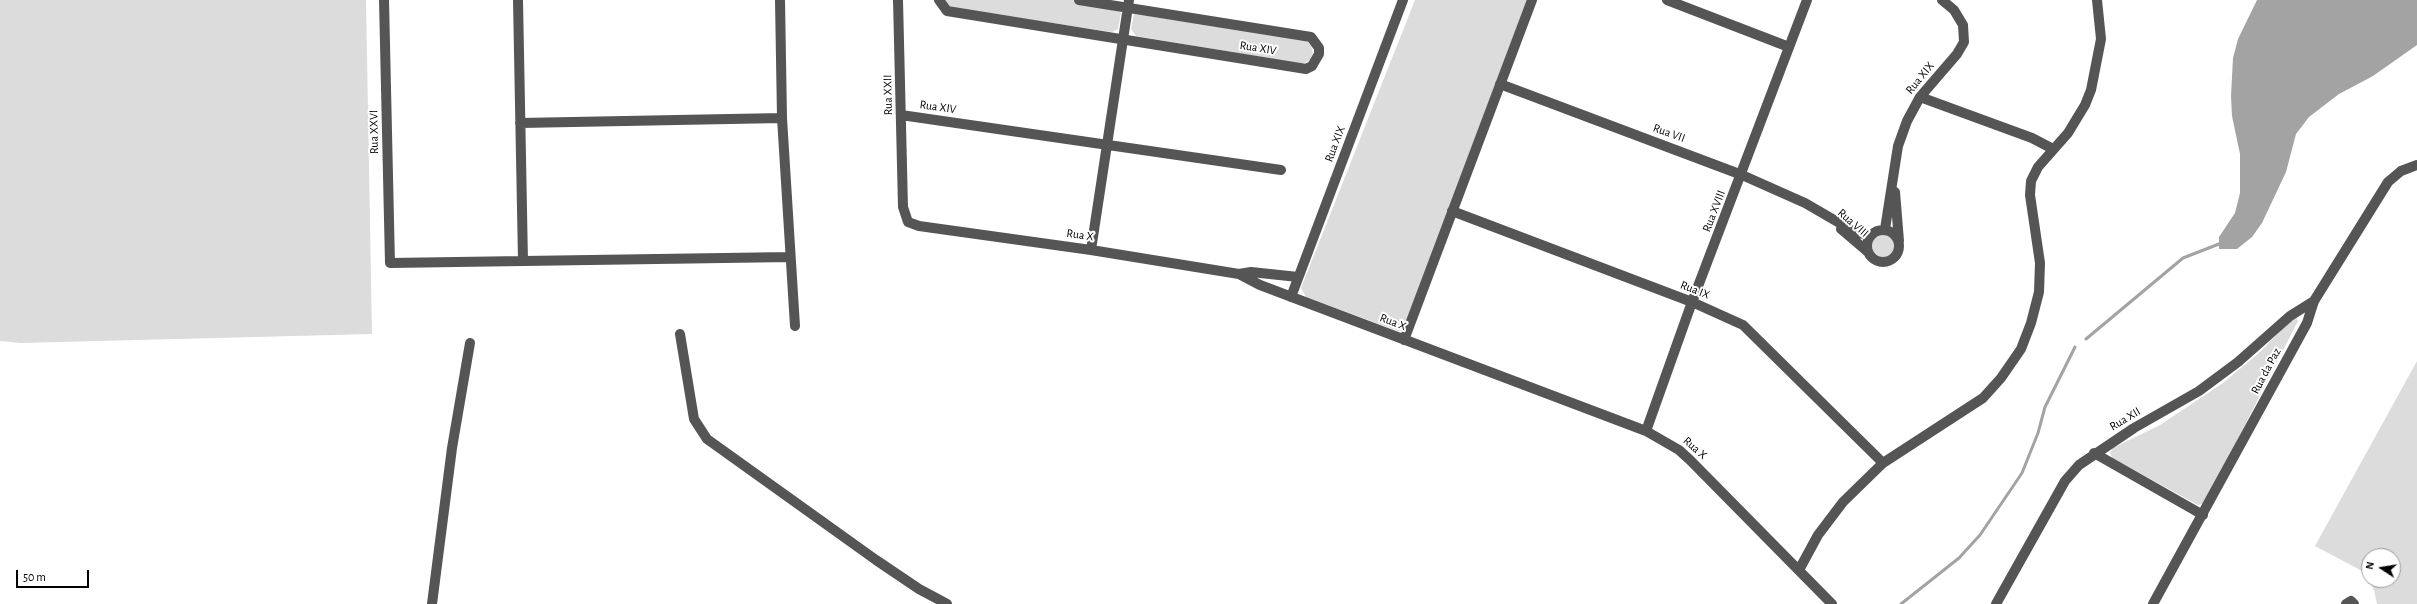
<!DOCTYPE html>
<style>
body{margin:0}
#map{position:relative;width:2417px;height:604px;overflow:hidden;background:#fff;font-family:"Alegreya Sans",sans-serif}
canvas{display:block}
.north{position:absolute;left:2361px;top:548px;width:40px;height:40px;box-sizing:border-box;background:#fff;border:1px solid #999;border-radius:50%;rotate:282deg;font-size:11px;font-weight:700;line-height:16px;text-align:center;color:#000}
.north::after{content:'';display:block;margin:auto;width:14px;height:18px;background:#000;clip-path:polygon(50% 0,100% 100%,50% 72%,0 100%)}
.scale{position:absolute;left:16px;top:570px;width:73px;height:18px;box-sizing:border-box;border:2px solid #000;border-top:0;padding-left:5px;font-size:12px;line-height:14px;white-space:nowrap;color:#000;-webkit-text-stroke:3px #fff;paint-order:stroke}
</style>
<div id="map">
<canvas width="2417" height="604"></canvas>
<div class="north">N</div>
<div class="scale">50 m</div>
</div>
<script>
const c = document.querySelector('canvas').getContext('2d');
c.lineJoin = 'round';
function fillPath(path, color) {
  c.fillStyle = color;
  c.fill(path, 'evenodd');
}
function poly(rows) {
  const path = new Path2D();
  for (const r of rows) {
    if (r.length === 3) {
      path.moveTo(r[0] + r[2], r[1]);
      path.arc(r[0], r[1], r[2], 0, 2 * Math.PI);
      continue;
    }
    path.moveTo(r[0], r[1]);
    for (let i = 2; i < r.length; i += 2) path.lineTo(r[i], r[i + 1]);
  }
  return path;
}
function strokePath(path, color, width, dash) {
  c.strokeStyle = color;
  c.lineWidth = width;
  c.lineCap = dash ? 'butt' : 'round';
  c.setLineDash(dash || []);
  c.stroke(path);
}
function write(font, color, halo, rows, align = 'center') {
  c.font = font + ' "Alegreya Sans",sans-serif';
  c.lineWidth = 4;
  c.setLineDash([]);
  c.textBaseline = 'middle';
  c.strokeStyle = halo;
  c.fillStyle = color;
  for (const [text, x, y, turn = 0] of rows) {
    c.save();
    c.translate(x, y);
    c.rotate((+turn || 0) * Math.PI / 180);
    c.textAlign = isNaN(turn) ? turn : align;
    if (halo) c.strokeText(text, 0, 0);
    c.fillText(text, 0, 0);
    c.restore();
  }
}
const green = poly([
 [0,0,366,0,372,334,21,343,0,341],
 [944,0,1072,0,1116,6,1121,13,1118,29,1112,32,951,8],
 [1415,0,1527,0,1403,330,1398,331,1306,297,1301,288],
 [1134,14,1306,40,1311,46,1313,53,1310,60,1303,64,1136,36,1131,29],
 [1883,246,13],
 [2294,317,2297,318,2298,321,2205,503,2198,505,2112,458,2110,453,2113,448,2160,425,2223,383,2260,352],
 [2417,361,2417,604,2377,604,2374,590,2364,572,2315,546],
 [2369,556,2393,556,2393,580,2369,580]
]);
const water = poly([
 [2257,0,2417,0,2417,45,2373,76,2339,94,2309,117,2296,134,2286,172,2262,223,2252,237,2237,249,2219,249,2219,237,2235,213,2240,193,2240,154,2232,116,2231,96,2233,58,2238,39]
]);
const stream = poly([
 [2086,339,2183,258,2219,244],
 [1901,604,1959,558,1980,535,2022,473,2038,433,2045,407,2075,347]
]);
const minor = poly([
 [384,0,390,263,790,257],
 [518,0,523,261],
 [780,0,782,118,795,326],
 [898,0,903,207,908,222,919,226,1091,250,1239,274,1260,285,1646,431,1679,450,1690,460,1832,604],
 [939,0,947,11,1306,69,1312,66,1319,54,1319,48,1311,37,1079,0],
 [1667,0,1789,47],
 [1500,84,1742,175,1805,203,1855,232,1870,236],
 [1920,97,2032,138,2053,149],
 [901,115,1281,170],
 [520,123,782,118],
 [1895,192,1899,241],
 [1452,211,1692,302,1743,325,1883,463],
 [1841,229,1868,252],
 [1885,229,1898,146,1907,121,1920,97,1957,54,1964,42,1963,25,1954,10,1942,0],
 [1883,246,16],
 [1091,250,1129,0],
 [1239,274,1251,272,1298,277],
 [1291,297,1403,0],
 [680,334,694,419,707,439,876,560,919,589,947,604],
 [1404,340,1532,0],
 [1646,431,1692,302,1807,0],
 [2094,453,2203,515],
 [1799,570,1818,535,1843,502,1883,463,1983,398,2001,378,2021,349,2031,323,2039,292,2040,263,2030,195,2031,181,2038,167,2068,133,2085,105,2091,90,2101,39,2097,0],
 [432,604,452,448,470,343],
 [1996,604,2065,481,2079,465,2134,428,2199,391,2238,362,2290,316,2314,301],
 [2153,604,2307,323,2314,301,2388,182,2401,171,2417,165],
 [2346,604,2351,601,2354,604]
]);
const streetNames = [
 ["Rua XIV",1258,48,9],
 ["Rua XIX",1920,78,-51],
 ["Rua XXII",888,95,-91],
 ["Rua XIV",938,107,8],
 ["Rua XXVI",374,132,-91],
 ["Rua VII",1669,133,20],
 ["Rua XIX",1335,144,-69],
 ["Rua XVIII",1714,211,-69],
 ["Rua VIII",1853,223,41],
 ["Rua X",1080,235,8],
 ["Rua IX",1695,290,22],
 ["Rua X",1393,322,21],
 ["Rua da Paz",2266,371,-62],
 ["Rua XII",2125,419,-31],
 ["Rua X",1695,448,41]
];
fillPath(green, '#dcdcdc');
fillPath(water, '#a3a3a3');
strokePath(stream, '#a3a3a3', 3);
strokePath(minor, '#555', 10);
write('12px', '#000', '#fff', streetNames);
</script>
